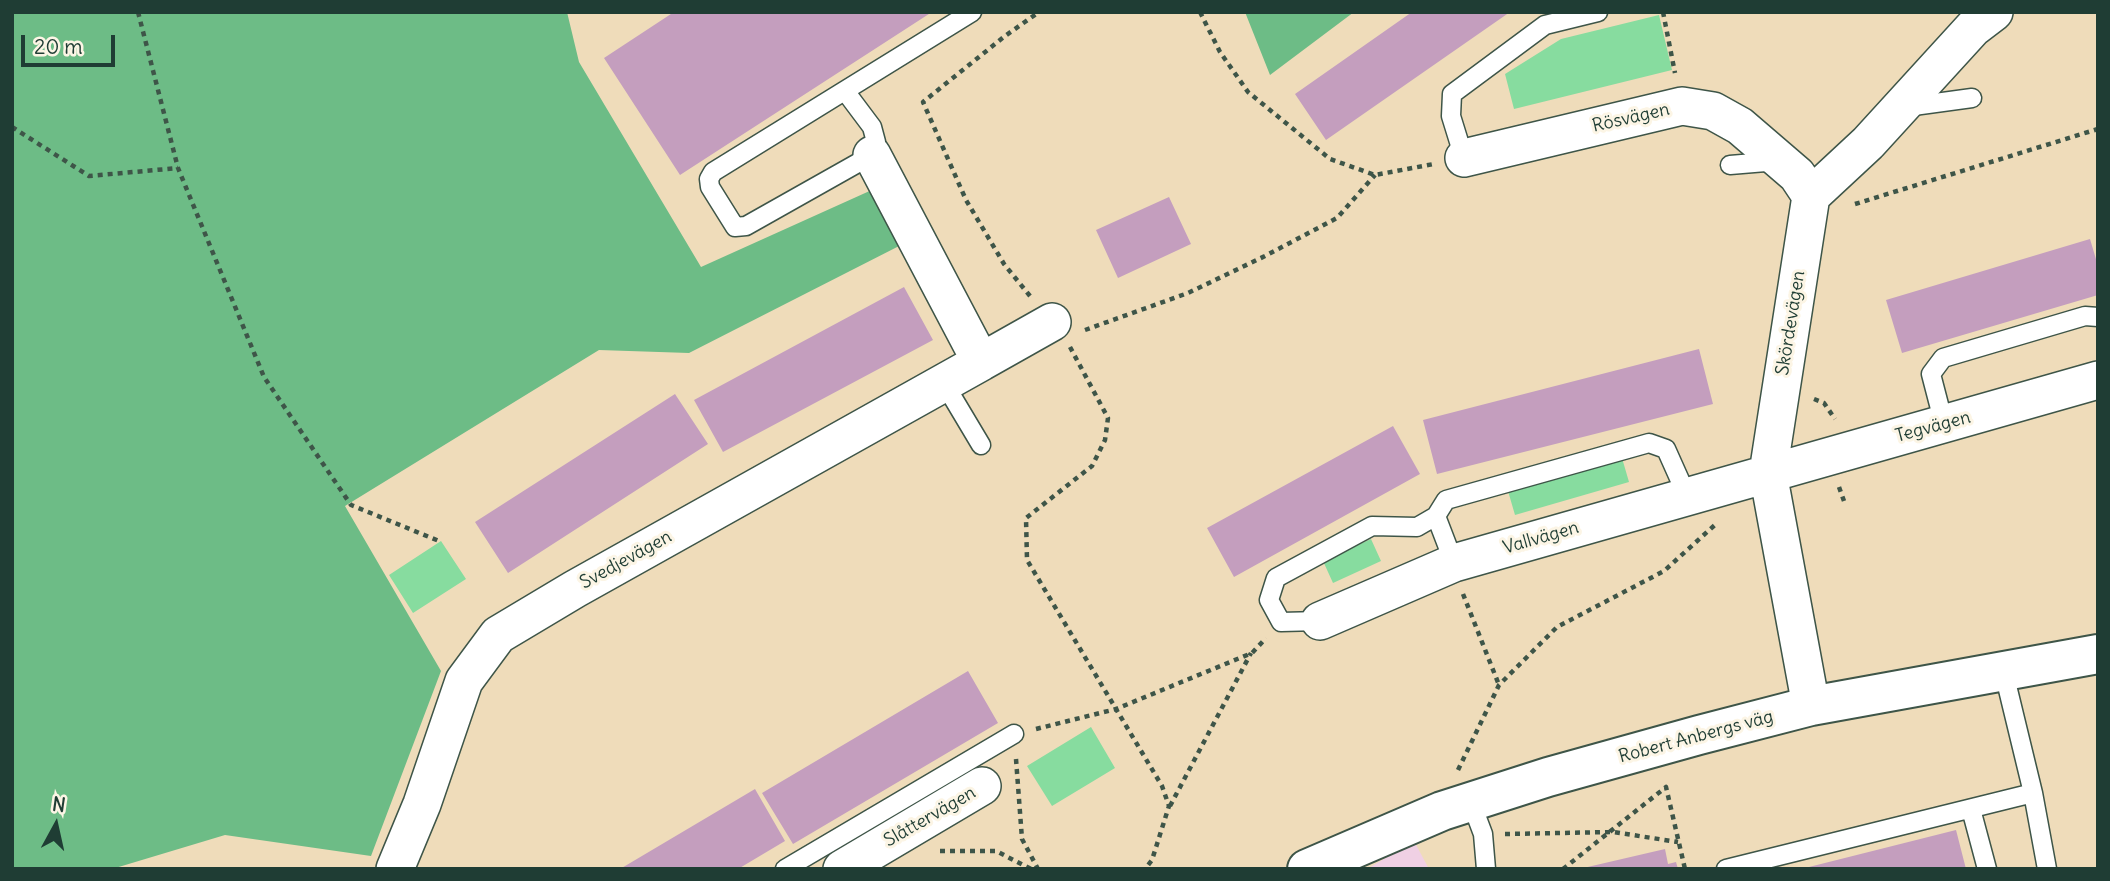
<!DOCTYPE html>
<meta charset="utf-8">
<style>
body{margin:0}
#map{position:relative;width:2110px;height:881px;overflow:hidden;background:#efdcba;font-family:Delius,sans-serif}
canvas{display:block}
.frame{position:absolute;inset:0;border:14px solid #1f3d34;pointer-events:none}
.north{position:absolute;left:21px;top:790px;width:70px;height:70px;-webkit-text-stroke:5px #fcf5e5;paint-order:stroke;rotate:8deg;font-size:19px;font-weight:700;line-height:28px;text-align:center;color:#1f3d34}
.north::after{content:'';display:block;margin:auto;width:24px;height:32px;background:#1f3d34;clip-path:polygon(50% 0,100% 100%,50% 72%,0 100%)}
.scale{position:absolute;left:21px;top:35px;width:94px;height:32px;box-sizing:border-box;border:4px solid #1f3d34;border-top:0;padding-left:9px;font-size:21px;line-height:24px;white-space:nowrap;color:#1f3d34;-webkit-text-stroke:5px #fcf5e5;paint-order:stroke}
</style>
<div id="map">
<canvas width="2110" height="881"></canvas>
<div class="frame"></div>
<div class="north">N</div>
<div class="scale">20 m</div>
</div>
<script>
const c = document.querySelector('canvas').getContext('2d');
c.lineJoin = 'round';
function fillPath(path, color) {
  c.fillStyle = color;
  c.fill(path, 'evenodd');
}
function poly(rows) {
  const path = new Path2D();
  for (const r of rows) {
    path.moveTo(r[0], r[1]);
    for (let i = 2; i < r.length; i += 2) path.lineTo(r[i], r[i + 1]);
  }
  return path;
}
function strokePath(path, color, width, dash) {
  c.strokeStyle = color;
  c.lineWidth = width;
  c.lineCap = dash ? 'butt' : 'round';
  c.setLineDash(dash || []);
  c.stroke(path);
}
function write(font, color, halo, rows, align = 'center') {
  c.font = font + ' Delius,sans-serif';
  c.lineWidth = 6;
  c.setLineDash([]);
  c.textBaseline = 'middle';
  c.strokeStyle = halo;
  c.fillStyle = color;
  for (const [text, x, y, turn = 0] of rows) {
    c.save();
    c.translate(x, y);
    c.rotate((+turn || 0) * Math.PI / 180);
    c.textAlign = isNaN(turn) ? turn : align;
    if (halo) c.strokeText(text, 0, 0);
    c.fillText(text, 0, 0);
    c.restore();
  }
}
const built = poly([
 [1414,841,1429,869,1367,869]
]);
const green = poly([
 [1659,15,1672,70,1514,109,1505,74,1561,39],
 [1622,458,1629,482,1515,515,1508,491],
 [1371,539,1381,561,1333,583,1323,561],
 [441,541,466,579,413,613,389,575],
 [1091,727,1115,768,1052,806,1027,766]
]);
const forest = poly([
 [12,12,567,12,579,62,701,267,874,189,903,244,689,353,599,350,345,506,441,671,371,856,225,835,112,869,12,869],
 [1245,12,1354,12,1270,75]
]);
const building = poly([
 [674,12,932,12,680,175,604,58],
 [1412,12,1510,12,1326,140,1295,94],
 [1169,197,1191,244,1118,278,1096,230],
 [2090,239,2098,266,2098,295,1902,353,1886,300],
 [904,287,933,340,723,452,694,400],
 [1699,349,1713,404,1437,474,1423,420],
 [675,394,708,444,508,573,475,522],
 [1393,426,1420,474,1234,577,1207,528],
 [968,671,998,723,793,844,762,793],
 [755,789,785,841,738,869,620,869],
 [1956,830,1966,869,1805,869,1805,868],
 [1665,849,1668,864,1676,862,1678,869,1579,869]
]);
const path = poly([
 [138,12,178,168,264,377,351,505,439,541],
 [1200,12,1220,52,1248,92,1330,159,1375,175,1434,164],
 [1663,12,1675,73],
 [12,127,89,176,178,168],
 [1855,204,2098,129],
 [1030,296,1004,264,966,200,923,102,1005,36,1039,12],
 [1085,330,1188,293,1265,256,1337,218,1375,175],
 [1070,347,1108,418,1105,440,1092,466,1026,518,1027,560,1162,786,1169,806,1152,860,1145,869],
 [1814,399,1824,403,1835,419],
 [1839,487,1844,501],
 [1463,594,1499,685],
 [1036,729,1116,709,1252,653,1266,638],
 [1016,759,1022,839,1038,869],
 [1458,770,1499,685,1557,627,1664,571,1717,523],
 [1170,806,1251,653],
 [1505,834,1613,832,1678,842],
 [940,851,996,851,1031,869],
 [1563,869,1666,787,1685,869]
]);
const service = poly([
 [845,91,872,127,876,142,872,155,746,226,735,227,710,187,709,179,713,172,972,12],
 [1906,107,1972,98],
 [1464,158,1451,116,1452,94,1545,25,1598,12],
 [1730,165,1778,161],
 [944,383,981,445],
 [1944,424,1931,374,1943,358,2085,316,2098,317],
 [1454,563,1436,516,1446,500,1649,443,1666,449,1687,496],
 [1320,621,1281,622,1269,600,1276,578,1372,526,1417,527,1436,516],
 [2003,669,2033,793,2047,869],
 [1471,802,1483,834,1486,869],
 [1971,809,1987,869],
 [785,869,1014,734],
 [1726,869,2033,793]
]);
const minor = poly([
 [1464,158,1682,106,1713,111,1740,126,1797,175,1811,196],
 [981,362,1052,322],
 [1320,621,1454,563,2098,380],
 [1811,706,1768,473,1811,196,1868,143,1973,28,1994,12],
 [395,869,422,804,464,681,498,635,575,589,981,362,872,155],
 [842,869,982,786]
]);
const tertiary = poly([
 [1307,869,1442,811,1548,777,1699,735,1811,706,2098,654]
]);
const streetNames = [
 ["Rösvägen",1631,118,-13],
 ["Skördevägen",1791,323,-81],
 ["Tegvägen",1933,427,-15],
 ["Vallvägen",1541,538,-16],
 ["Svedjevägen",626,560,-29],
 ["Robert Anbergs väg",1696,737,-15],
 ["Slåttervägen",930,817,-30]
];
fillPath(built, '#f0d0e4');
fillPath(green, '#87dc9f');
fillPath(forest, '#6dbc86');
fillPath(building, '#c49ebe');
strokePath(service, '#3e5548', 21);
strokePath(minor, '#3e5548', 40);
strokePath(tertiary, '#3e5548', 42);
strokePath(path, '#3e5548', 4.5, [5, 5]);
strokePath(service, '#fff', 18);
strokePath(minor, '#fff', 37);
strokePath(tertiary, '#fff', 38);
write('18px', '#1f3d34', '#fcf5e5', streetNames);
</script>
